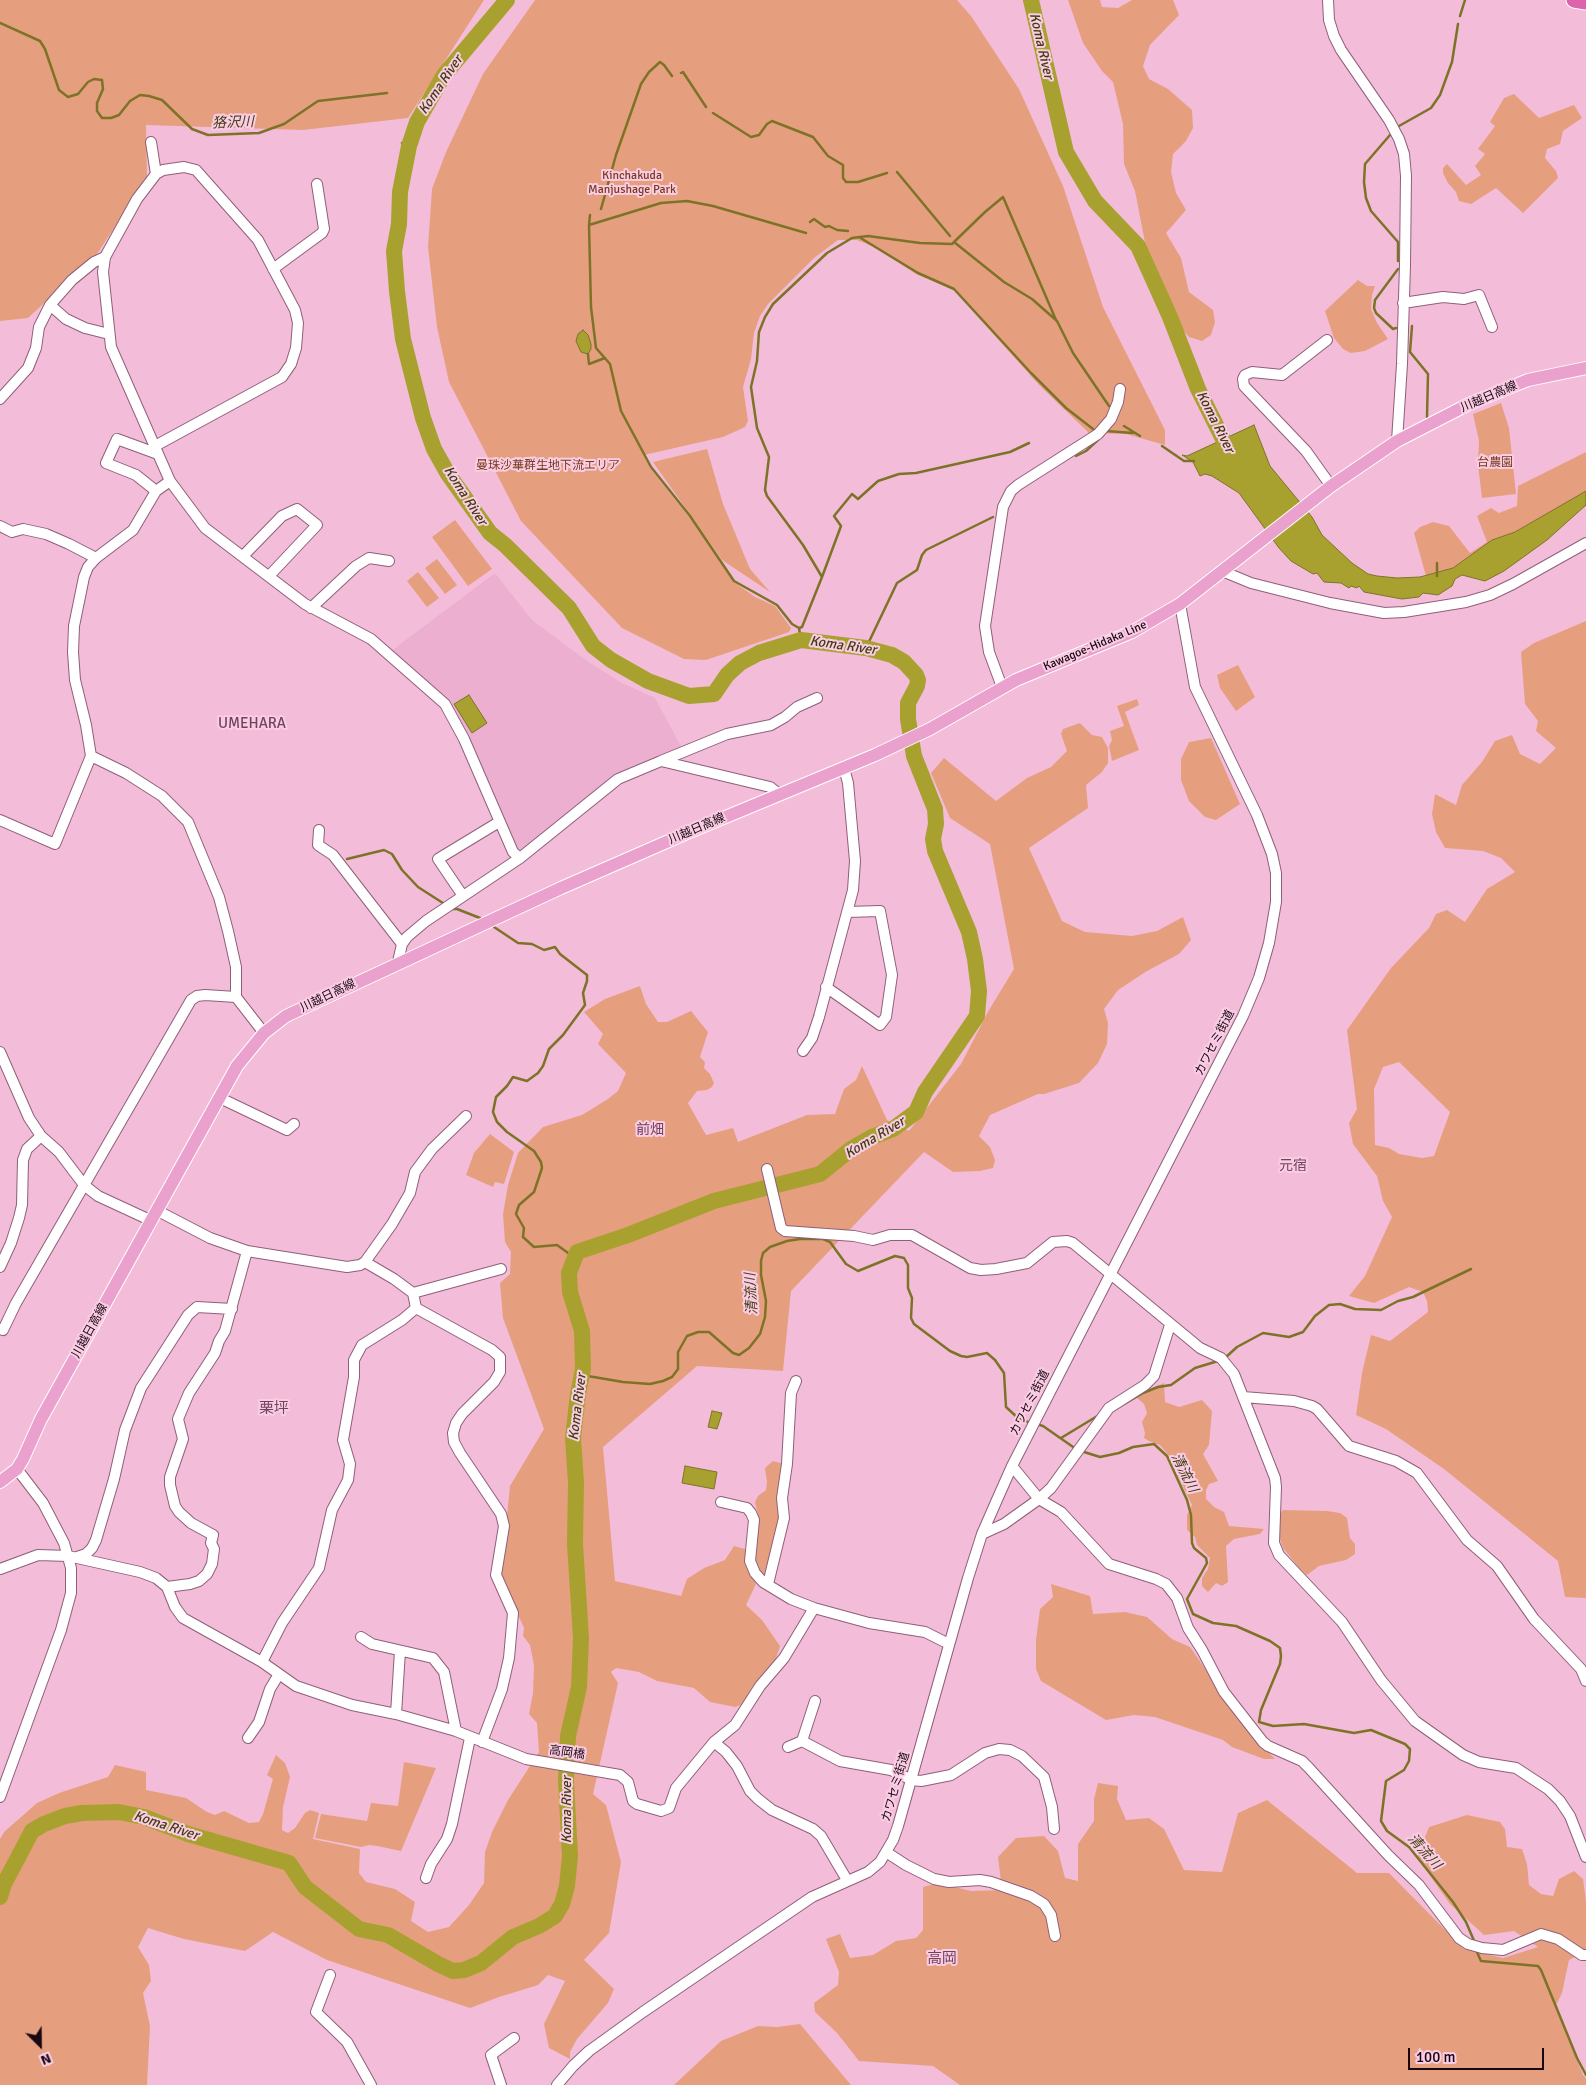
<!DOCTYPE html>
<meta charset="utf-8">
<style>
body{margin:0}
#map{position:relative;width:1586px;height:2085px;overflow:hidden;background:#f3bdd9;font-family:Signika,sans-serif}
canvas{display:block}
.north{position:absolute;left:15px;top:2020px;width:50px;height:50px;-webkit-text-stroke:4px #facde4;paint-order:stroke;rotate:157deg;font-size:14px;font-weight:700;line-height:20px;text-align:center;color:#190711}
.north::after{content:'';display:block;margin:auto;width:18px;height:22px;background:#190711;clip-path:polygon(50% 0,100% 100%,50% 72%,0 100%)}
.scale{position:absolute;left:1408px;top:2048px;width:136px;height:22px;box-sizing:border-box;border:2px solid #190711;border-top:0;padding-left:6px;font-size:15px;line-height:18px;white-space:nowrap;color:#190711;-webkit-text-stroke:4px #facde4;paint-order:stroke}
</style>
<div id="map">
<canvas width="1586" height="2085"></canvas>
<div class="north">N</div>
<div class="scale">100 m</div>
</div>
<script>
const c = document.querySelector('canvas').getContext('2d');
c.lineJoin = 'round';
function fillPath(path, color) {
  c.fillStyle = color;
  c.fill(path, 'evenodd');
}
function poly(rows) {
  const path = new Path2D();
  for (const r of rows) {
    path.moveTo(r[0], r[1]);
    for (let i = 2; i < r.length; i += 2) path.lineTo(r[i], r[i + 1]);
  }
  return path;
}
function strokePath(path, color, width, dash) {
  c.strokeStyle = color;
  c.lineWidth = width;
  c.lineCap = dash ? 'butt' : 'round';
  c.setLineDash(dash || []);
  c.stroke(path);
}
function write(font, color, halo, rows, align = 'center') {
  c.font = font + ' Signika,"Noto Sans JP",sans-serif';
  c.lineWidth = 4;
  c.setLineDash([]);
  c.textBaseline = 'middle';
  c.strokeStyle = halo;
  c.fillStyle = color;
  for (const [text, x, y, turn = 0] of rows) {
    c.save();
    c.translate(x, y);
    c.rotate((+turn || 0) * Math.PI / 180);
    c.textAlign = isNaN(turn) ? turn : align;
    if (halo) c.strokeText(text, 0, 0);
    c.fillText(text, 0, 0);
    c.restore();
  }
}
const built = poly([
 [495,573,532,620,590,663,622,683,655,698,682,748,617,776,523,851,515,847,467,736,391,651]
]);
const green = poly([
 [0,0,484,0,408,118,303,130,146,125,147,177,97,254,28,318,0,321],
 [535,0,957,0,971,16,1019,89,1063,186,1103,307,1165,430,1165,445,1126,434,1089,433,1039,385,954,290,916,274,874,247,857,240,838,240,814,258,768,304,760,316,754,333,751,359,743,387,748,421,745,427,723,437,644,455,650,468,693,522,734,582,755,597,775,606,791,628,789,632,706,660,684,659,622,628,521,521,449,382,437,327,428,247,432,189,446,152,483,74],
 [1068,0,1100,0,1102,7,1118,8,1132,0,1173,0,1179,15,1150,45,1143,66,1149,79,1168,89,1192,110,1193,128,1186,141,1173,154,1171,172,1176,193,1186,210,1166,233,1181,258,1189,292,1213,310,1215,322,1211,335,1202,341,1189,337,1176,323,1175,312,1156,268,1148,258,1135,191,1124,164,1123,124,1113,82,1102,71,1083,43],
 [1514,94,1539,118,1574,105,1582,118,1563,131,1560,144,1547,149,1545,158,1556,171,1558,178,1523,213,1496,188,1471,204,1459,201,1456,192,1448,183,1443,173,1443,168,1447,164,1466,185,1481,175,1475,166,1485,154,1478,149,1495,126,1490,122,1504,98],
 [1358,280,1367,286,1375,286,1372,295,1371,309,1377,323,1388,339,1365,351,1351,353,1343,349,1334,338,1325,311],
 [1501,403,1509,428,1516,494,1482,498,1478,465,1479,441,1473,414],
 [707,449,723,504,750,569,770,592,722,560,653,462],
 [1586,452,1586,491,1515,532,1492,540,1453,568,1426,576,1414,533,1420,527,1433,522,1449,526,1470,553,1487,542,1477,516,1491,508,1499,513,1517,506,1518,486],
 [455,520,492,569,468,586,432,537],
 [437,559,457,585,445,594,425,568],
 [418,572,439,598,427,607,407,581],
 [1586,621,1586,1598,1565,1597,1558,1561,1444,1469,1386,1429,1356,1415,1362,1373,1371,1335,1390,1341,1428,1312,1427,1301,1423,1292,1409,1287,1374,1303,1349,1296,1365,1276,1392,1217,1383,1201,1377,1176,1353,1144,1349,1123,1357,1109,1347,1030,1391,968,1429,928,1436,914,1447,910,1465,922,1487,889,1515,872,1501,858,1483,851,1445,848,1436,832,1432,814,1435,794,1456,805,1462,785,1482,762,1495,741,1512,735,1520,754,1540,764,1556,748,1536,731,1538,721,1525,704,1521,652,1534,643],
 [1399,1062,1450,1112,1434,1156,1422,1158,1399,1154,1389,1148,1375,1145,1374,1089,1383,1067],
 [1238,665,1255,697,1236,711,1220,688,1217,675],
 [1137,699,1139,705,1125,712,1139,750,1112,761,1109,746,1112,740,1110,731,1124,726,1117,706],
 [1080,723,1092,735,1102,737,1108,748,1108,763,1102,772,1086,785,1088,808,1029,848,1062,921,1085,932,1132,936,1157,931,1183,917,1191,940,1179,954,1147,971,1118,990,1104,1009,1108,1023,1107,1044,1098,1063,1079,1083,1044,1094,1038,1094,990,1115,979,1136,990,1147,995,1160,993,1168,980,1171,953,1172,924,1152,791,1291,783,1371,697,1366,603,1447,615,1581,681,1596,687,1579,704,1568,725,1560,734,1546,745,1549,746,1562,756,1584,746,1605,762,1620,780,1646,770,1677,752,1687,743,1704,735,1707,710,1702,694,1688,657,1681,639,1672,616,1668,611,1672,618,1683,593,1794,606,1805,621,1862,609,1933,584,1960,614,1989,608,2003,577,2039,570,2052,570,2059,549,2048,544,2024,565,1981,548,1975,538,1985,499,1997,470,2008,327,1960,273,1932,245,1951,184,1939,148,1928,138,1947,149,1965,151,1981,143,1993,150,2026,147,2085,0,2085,0,1839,4,1832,37,1803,59,1793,108,1777,115,1765,146,1772,146,1790,186,1798,207,1812,215,1815,224,1811,249,1823,259,1822,263,1814,273,1779,267,1775,276,1755,285,1763,290,1777,283,1807,282,1830,288,1833,295,1828,305,1813,310,1810,319,1813,313,1839,360,1849,359,1873,366,1882,395,1889,415,1902,411,1921,428,1932,449,1927,469,1905,484,1883,485,1852,492,1832,508,1800,539,1752,537,1723,529,1714,533,1693,534,1665,530,1645,523,1636,524,1628,521,1621,497,1576,506,1526,510,1486,544,1429,503,1318,500,1283,510,1274,511,1252,505,1242,503,1214,508,1185,518,1153,543,1127,582,1115,608,1099,618,1091,626,1073,598,1044,603,1034,584,1012,605,999,640,986,646,1004,658,1022,667,1022,691,1011,708,1032,700,1057,705,1062,704,1068,710,1074,714,1083,712,1087,707,1090,697,1091,688,1103,706,1135,733,1128,738,1142,807,1115,835,1114,844,1089,856,1080,862,1066,887,1120,909,1131,961,1064,989,1010,1014,969,990,844,950,818,931,773,944,758,996,801,1027,778,1051,767,1067,751,1061,734,1063,729],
 [1211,738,1240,804,1216,820,1205,817,1189,801,1181,780,1181,759,1189,742],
 [490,1134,514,1152,504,1184,495,1182,493,1187,466,1175,474,1153],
 [1164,1383,1165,1402,1179,1407,1202,1400,1212,1411,1209,1445,1203,1454,1218,1481,1209,1484,1206,1490,1206,1499,1214,1507,1224,1512,1229,1526,1264,1529,1260,1534,1234,1539,1226,1546,1228,1582,1222,1586,1216,1583,1208,1592,1202,1586,1202,1578,1208,1569,1210,1558,1197,1545,1195,1537,1187,1530,1187,1515,1192,1505,1178,1476,1176,1464,1160,1445,1149,1441,1144,1438,1145,1433,1142,1422,1147,1413,1144,1404,1136,1397,1141,1393],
 [773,1461,784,1464,782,1518,766,1577,757,1569,754,1558,759,1519,755,1502,758,1496,766,1490,767,1482,765,1468],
 [1284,1510,1327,1511,1340,1513,1347,1518,1350,1538,1355,1544,1355,1554,1346,1560,1319,1566,1307,1575,1300,1569,1283,1548,1280,1539,1280,1512],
 [1051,1584,1090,1596,1093,1614,1125,1612,1147,1617,1172,1639,1190,1647,1252,1736,1275,1759,1264,1759,1232,1747,1223,1740,1155,1717,1134,1715,1106,1720,1041,1681,1036,1669,1036,1640,1040,1609,1053,1597],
 [404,1762,436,1768,401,1851,377,1846,369,1845,361,1847,315,1838,321,1814,367,1821,371,1803,398,1806],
 [1098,1783,1118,1786,1117,1799,1126,1820,1149,1818,1164,1829,1184,1870,1222,1872,1238,1813,1267,1800,1357,1873,1389,1873,1464,1949,1503,1958,1538,1947,1514,1931,1484,1935,1450,1904,1417,1857,1429,1827,1467,1815,1500,1822,1505,1829,1507,1847,1522,1849,1527,1864,1529,1885,1541,1894,1553,1896,1559,1879,1574,1871,1583,1879,1586,1901,1586,1951,1569,1960,1562,1993,1555,2007,1583,2075,1586,2078,1586,2085,960,2085,933,2066,859,2061,837,2033,815,2012,814,2003,838,1985,839,1972,826,1939,840,1934,850,1958,873,1955,896,1941,916,1938,923,1930,923,1887,938,1883,971,1891,1002,1890,998,1857,1016,1838,1044,1836,1058,1851,1065,1878,1078,1881,1078,1844,1094,1821,1094,1799],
 [800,2024,851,2085,674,2085,721,2041,758,2026,777,2027]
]);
const water = poly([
 [583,330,588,335,591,344,591,349,588,354,581,352,576,341,578,334,583,330],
 [1254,425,1270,466,1312,517,1322,535,1352,563,1368,574,1377,576,1397,578,1420,577,1453,568,1492,540,1515,532,1586,491,1586,505,1547,540,1504,571,1485,581,1462,575,1455,579,1452,586,1438,595,1423,593,1419,597,1402,599,1364,592,1359,586,1357,588,1351,586,1349,588,1341,583,1324,582,1317,573,1313,574,1291,561,1279,548,1239,493,1212,476,1205,474,1200,476,1193,462,1182,455,1187,456,1254,425],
 [469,695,487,723,472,733,454,704,469,695],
 [712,1411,722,1413,717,1429,708,1427,712,1411],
 [685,1466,717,1472,714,1489,682,1483,685,1466]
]);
const stream = poly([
 [1460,16,1465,0],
 [0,23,40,41,45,49,59,90,68,97,78,94,88,82,94,79,102,80,103,89,97,103,97,111,102,118,111,118,119,115,130,101,140,95,149,96,162,100,192,129,208,135,259,133,284,124,318,101,387,93],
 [681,73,683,72,706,107],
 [713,113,751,137,759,135,767,124,772,121,813,137,828,156,843,165,843,178,846,182,858,182,887,173],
 [1399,126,1431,108,1440,95,1452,62,1458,24],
 [1390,135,1365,164,1364,182,1366,198,1371,211,1398,242,1398,261],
 [402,143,409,146],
 [897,172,950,236],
 [601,209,616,155,641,84,649,72,660,62,664,65,672,76],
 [810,222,814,219,825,227,829,226,837,230,848,231],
 [589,225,590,215],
 [859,237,918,273,954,289,1031,373,1066,408,1093,429],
 [954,242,985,212,1003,197,1056,320],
 [1412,326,1410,352,1428,374,1427,417],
 [1396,328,1393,329,1376,313,1374,308,1375,300,1398,269],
 [588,354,589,364,605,358],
 [1124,426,1140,436],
 [1106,431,1133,433],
 [1162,446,1184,461,1194,461],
 [1076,456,1086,451,1099,439],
 [1437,563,1437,576],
 [822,577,841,526,834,516,852,494,858,499,878,481,899,474,916,473,1010,452,1029,443],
 [799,628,802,627,822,577,803,545,767,496,765,490,769,457,757,428,751,387,757,361,759,332,765,317,773,304,827,253,852,238,868,236,920,243,952,244,954,242,1004,282,1032,299,1057,321,1073,353,1109,406],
 [801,640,799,628,792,624,777,605,734,581,690,516,651,467,621,411,610,364,596,348,591,307,589,225,661,203,687,201,713,206,806,233],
 [866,648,897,583,917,570,922,555,926,550,993,517],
 [347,859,384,850,392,854,402,870,418,887,446,905],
 [450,909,457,909,480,918],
 [494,927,518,943,532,944,544,950,555,947,560,954,587,975,587,981,583,993,585,1005,563,1035,549,1049,543,1066,538,1073,527,1081,513,1077,507,1086,496,1097,493,1112,497,1122,507,1132,534,1151,541,1162,542,1168,534,1192,519,1205,516,1214,524,1228,523,1237,534,1247,557,1245,575,1258],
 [1225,1358,1237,1347,1263,1333,1289,1337,1303,1332,1315,1316,1329,1305,1340,1304,1355,1309,1381,1310,1398,1301,1413,1297,1471,1269],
 [582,1375,623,1382,650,1384,663,1381,672,1377,678,1369,678,1352,687,1336,698,1332,709,1332,733,1353,739,1355,749,1348,760,1334,765,1317,766,1301,761,1275,761,1261,763,1253,770,1247,787,1241,800,1239,823,1239,830,1242,846,1264,858,1271,895,1256,904,1258,908,1265,908,1288,912,1298,911,1318,914,1324,950,1351,961,1356,967,1357,987,1353,995,1360,1004,1373,1006,1407,1019,1419,1031,1423],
 [1114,1410,1143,1393,1158,1387,1171,1385,1195,1368,1218,1361],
 [1036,1424,1043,1426,1076,1449],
 [1061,1438,1099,1415],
 [1081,1451,1100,1457,1119,1453,1133,1447,1154,1444,1167,1456,1187,1500,1191,1515,1192,1543,1194,1548,1206,1558,1207,1563,1187,1599,1193,1614,1213,1623,1236,1626,1270,1641,1280,1648,1281,1656,1280,1664,1261,1710,1259,1722,1273,1726,1304,1724,1354,1733,1371,1730,1405,1744,1410,1749,1409,1761,1404,1770,1386,1781,1381,1821,1387,1831,1409,1847,1453,1902,1466,1922,1475,1943],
 [1476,1950,1481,1961,1538,1966,1541,1970,1577,2058,1586,2075]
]);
const river = poly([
 [1031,0,1066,152,1095,201,1138,246,1170,317,1198,389,1233,459],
 [0,1897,4,1884,32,1831,44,1824,65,1816,82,1813,119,1812,144,1817,188,1834,289,1863,305,1887,359,1929,388,1935,438,1964,453,1971,464,1970,481,1963,513,1937,539,1926,555,1916,562,1904,567,1886,570,1856,566,1781,568,1736,579,1687,581,1638,575,1544,576,1483,573,1438,578,1394,583,1369,582,1331,570,1292,569,1273,577,1252,628,1235,714,1201,820,1174,851,1149,872,1137,893,1129,916,1112,925,1092,977,1016,979,991,975,959,969,932,935,851,933,839,936,824,935,809,914,756,908,719,908,703,917,686,918,680,916,675,904,662,892,655,866,648,801,640,759,653,740,663,727,675,714,694,689,696,648,681,611,660,593,646,569,608,505,545,490,533,448,474,434,449,423,418,403,339,397,291,394,251,399,224,400,192,409,146,417,122,444,75,507,0]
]);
const minor = poly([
 [1328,0,1329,20,1334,36,1341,50,1389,120,1399,139,1404,154,1406,176,1405,265,1402,364,1397,441],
 [151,142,156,174],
 [273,269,322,233,324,229,317,184],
 [1403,303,1443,297,1464,299,1479,295,1492,327],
 [50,305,66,319,85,328,109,334],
 [1327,340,1282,375,1252,372,1245,375,1243,379,1244,386,1306,451,1331,486],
 [0,399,28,368,36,348,39,327,50,305,72,280,94,262,105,257],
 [155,446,282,377,291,364,296,348,298,323,295,310,258,240,196,170,184,167,163,170,156,174,137,199,105,257,103,272,111,347,170,481,205,528,305,604,371,639,445,704,464,739,513,852,520,858],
 [156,491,136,475,106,463,117,439,158,454],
 [0,526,12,532,23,529,46,534,69,544,96,558],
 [243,556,282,516,297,509,317,525,269,576],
 [1222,571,1251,583,1330,603,1384,613,1404,612,1466,602,1490,595,1513,584,1586,543],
 [311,608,356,566,369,558,389,561],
 [1002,687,989,652,985,626,1003,507,1011,491,1018,485,1098,434,1111,419,1118,402,1120,389],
 [91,756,126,773,162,796,188,822,219,897,228,931,236,967,236,997,264,1033],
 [661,761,727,734,771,725,785,717,797,707,817,698],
 [0,820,55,844,91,756,86,725,75,680,73,652,74,626,84,577,88,567,96,558,133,530,156,491,170,481],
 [319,830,318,845,333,855,340,864,402,944],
 [463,896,438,859,499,822],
 [398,962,402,944,407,937,426,921,520,858,618,779,661,761,770,787,780,795],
 [826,987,880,1025,886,1017,892,975,880,911,847,912],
 [803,1051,812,1038,819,1017,853,890,855,861,848,783,844,768],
 [0,1052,29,1118,41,1136,59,1152,84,1185,98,1196,152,1221],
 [220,1098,287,1130,294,1124],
 [767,1169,781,1228,785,1231,854,1236,873,1240,890,1235,912,1235,970,1268,981,1270,996,1269,1027,1263,1053,1242,1067,1241,1073,1243,1200,1348,1221,1358,1234,1374,1275,1478,1276,1487,1274,1543,1279,1555,1342,1622,1381,1680,1415,1721,1463,1755,1479,1762,1516,1768,1548,1789,1560,1801,1570,1816,1586,1857],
 [158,1211,210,1238,247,1251,347,1267,360,1265,365,1262,394,1279,413,1293,416,1308,492,1350,500,1357,500,1372,494,1382,462,1414,456,1423,453,1433,454,1442,460,1453,501,1514,504,1526,496,1575,513,1613,509,1658,502,1689,482,1742],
 [365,1262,392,1224,410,1193,415,1172,432,1149,466,1116],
 [0,1267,11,1243,19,1218,22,1205,23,1160,27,1149,41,1136],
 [413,1293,501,1269],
 [0,1329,3,1330,16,1303,191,1000,197,996,205,995,236,997],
 [1243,1397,1294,1401,1312,1406,1317,1409,1349,1446,1396,1461,1417,1473,1467,1540,1497,1566,1534,1619,1581,1669,1586,1681],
 [1012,1466,1039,1499,1061,1512,1109,1564,1156,1579,1166,1584,1177,1598,1188,1628,1202,1650,1224,1692,1263,1742,1268,1746,1302,1761,1309,1768,1388,1855,1419,1885,1459,1938,1468,1944,1482,1948,1503,1950,1541,1934,1558,1939,1582,1955,1586,1955],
 [721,1502,747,1508,751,1513,754,1520,750,1561,755,1573,763,1582,791,1599,814,1608,869,1623,925,1632,949,1644],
 [982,1534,1004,1524,1039,1499,1051,1488,1109,1408,1145,1385,1154,1376,1170,1325],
 [77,1557,86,1554,92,1548,96,1540,114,1479,125,1430,141,1388,188,1315,197,1307,232,1309],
 [0,1569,38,1555,68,1556,140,1572,156,1578,167,1587,175,1607,183,1618,262,1662,296,1686,352,1705,396,1714,456,1731,526,1759,620,1775,628,1782,633,1801,637,1804,661,1811,669,1808,676,1788,714,1742,735,1725,760,1686,784,1658,814,1608],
 [768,1584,784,1518,782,1498,787,1464,791,1393,796,1381],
 [167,1587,190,1584,199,1581,207,1574,212,1564,214,1549,211,1543,213,1535,191,1523,179,1512,175,1506,170,1485,170,1477,183,1439,178,1419,189,1393,215,1353,219,1341,225,1331,247,1251],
 [361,1637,372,1644,433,1658,444,1672,456,1731],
 [262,1662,282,1623,319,1568,332,1510,348,1480,350,1464,343,1440,354,1377,354,1360,362,1345,402,1320,416,1308],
 [396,1714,400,1651],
 [248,1738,259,1722,270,1689,279,1674],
 [802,1741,840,1761,891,1770,912,1780,921,1781,951,1775,985,1753,999,1749,1010,1750,1022,1756,1044,1777,1052,1807,1054,1829],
 [714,1742,726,1752,737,1766,750,1791,758,1799,772,1810,813,1829,821,1836,847,1880],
 [788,1747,802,1741,815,1701],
 [0,1797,61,1630,71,1593,71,1568,64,1543,43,1503,17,1469],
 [886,1852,906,1865,934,1879,949,1882,980,1880,991,1882,1031,1896,1044,1904,1051,1915,1055,1936],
 [426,1878,431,1864,447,1839,452,1824,470,1738],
 [330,1975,316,2012,347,2042,371,2085],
 [501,2085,491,2055,514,2038],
 [557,2085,573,2066,589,2051,643,2012,812,1897,868,1872,880,1862,893,1840,898,1826,968,1578,982,1534,996,1502,1012,1466,1243,1016,1259,978,1269,943,1276,902,1276,873,1272,854,1257,815,1195,687,1180,604]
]);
const major = poly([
 [0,1482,17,1469,23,1459,41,1419,237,1066,264,1033,286,1016,561,888,687,833,875,755,930,729,1016,680,1132,632,1180,604,1331,486,1397,441,1469,404,1528,380,1586,368]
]);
const highway = poly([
 [1574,0,1586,2]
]);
const parkNames = [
 ["Kinchakuda",632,176],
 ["Manjushage Park",632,190],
 ["台農園",1495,463],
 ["曼珠沙華群生地下流エリア",548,466]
];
const streetNames = [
 ["川越日高線",1489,397,-23],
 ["Kawagoe-Hidaka Line",1095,646,-23],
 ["川越日高線",697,829,-23],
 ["川越日高線",328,996,-26],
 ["カワセミ街道",1215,1043,-63],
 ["川越日高線",90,1331,-61],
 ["カワセミ街道",1030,1403,-63],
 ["高岡橋",567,1753,8],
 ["カワセミ街道",896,1787,-74]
];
const waterNames = [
 ["Koma River",1041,46,77],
 ["Koma River",441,85,-56],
 ["狢沢川",233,123,-2],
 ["Koma River",1215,422,63],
 ["Koma River",465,496,57],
 ["Koma River",843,646,8],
 ["Koma River",875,1138,-31],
 ["清流川",752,1294,-93],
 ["Koma River",578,1407,-83],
 ["清流川",1184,1473,63],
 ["Koma River",567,1810,-90],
 ["Koma River",166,1826,18],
 ["清流川",1424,1852,48]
];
const neighbourhoodNames = [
 ["前畑",650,1130],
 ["元宿",1293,1166]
];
const quarterNames = [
 ["UMEHARA",252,724],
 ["栗坪",274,1409],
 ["高岡",942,1959]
];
fillPath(built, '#edafd0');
fillPath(green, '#e69f7e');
fillPath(water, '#a8a130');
strokePath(water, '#7d7327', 1);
strokePath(stream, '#7d7327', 2.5);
strokePath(river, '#a8a130', 16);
strokePath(minor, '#8f5f79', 12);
strokePath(major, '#fff', 14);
strokePath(highway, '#fff', 17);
strokePath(minor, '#fff', 10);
strokePath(major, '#eaa1cd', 12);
strokePath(highway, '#dc63ac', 15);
write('12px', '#773a1b', '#facde4', parkNames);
write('12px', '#190711', '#facde4', streetNames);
write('italic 14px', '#403d10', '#facde4', waterNames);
write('14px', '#71435c', '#facde4', neighbourhoodNames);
write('15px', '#71435c', '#facde4', quarterNames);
</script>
